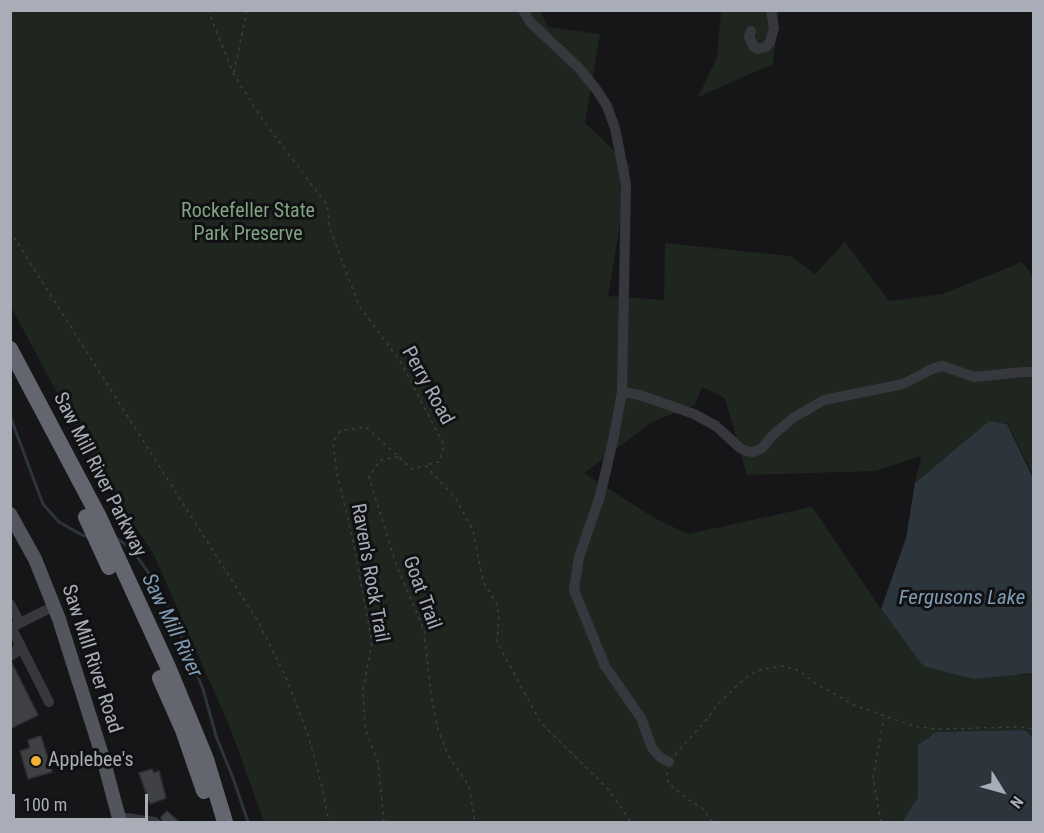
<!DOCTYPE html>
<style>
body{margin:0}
#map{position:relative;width:1044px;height:833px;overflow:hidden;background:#161618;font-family:"Roboto Condensed",sans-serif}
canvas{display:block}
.frame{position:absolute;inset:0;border:12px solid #a8adb8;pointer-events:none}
.north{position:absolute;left:972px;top:761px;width:60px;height:60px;-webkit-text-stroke:4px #111113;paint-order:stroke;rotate:127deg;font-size:16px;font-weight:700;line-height:24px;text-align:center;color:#a8adb8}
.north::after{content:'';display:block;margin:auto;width:21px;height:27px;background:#a8adb8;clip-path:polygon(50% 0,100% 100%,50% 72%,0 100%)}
.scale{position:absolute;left:12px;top:794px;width:136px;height:27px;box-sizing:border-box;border:3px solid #a8adb8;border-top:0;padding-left:8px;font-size:18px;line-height:21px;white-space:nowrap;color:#a8adb8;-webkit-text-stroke:4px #111113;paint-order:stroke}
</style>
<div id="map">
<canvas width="1044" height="833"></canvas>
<div class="frame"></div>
<div class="north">N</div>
<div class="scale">100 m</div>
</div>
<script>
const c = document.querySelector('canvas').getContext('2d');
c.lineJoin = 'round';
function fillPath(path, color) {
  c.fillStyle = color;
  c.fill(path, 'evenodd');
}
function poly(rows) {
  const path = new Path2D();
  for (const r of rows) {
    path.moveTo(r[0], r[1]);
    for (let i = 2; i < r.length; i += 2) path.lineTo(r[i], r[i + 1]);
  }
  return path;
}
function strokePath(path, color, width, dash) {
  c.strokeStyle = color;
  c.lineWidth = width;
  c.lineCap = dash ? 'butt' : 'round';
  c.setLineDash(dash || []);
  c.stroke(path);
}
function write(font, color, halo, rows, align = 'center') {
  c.font = font + ' "Roboto Condensed",sans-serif';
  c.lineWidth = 6;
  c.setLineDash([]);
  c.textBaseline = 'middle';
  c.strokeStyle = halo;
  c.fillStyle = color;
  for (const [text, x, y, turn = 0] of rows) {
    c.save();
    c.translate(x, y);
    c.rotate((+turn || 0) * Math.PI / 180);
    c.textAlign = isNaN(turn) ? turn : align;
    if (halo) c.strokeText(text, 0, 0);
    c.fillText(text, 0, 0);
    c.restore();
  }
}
const green = poly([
 [540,10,548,27,600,34,585,123,630,165,608,296,664,300,665,243,790,256,815,274,845,242,889,301,942,294,1022,262,1033,276,1034,478,1008,424,989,421,915,483,921,456,876,471,747,475,725,398,702,387,695,405,652,422,584,473,656,519,688,534,812,507,881,609,923,666,1027,675,1033,673,1033,737,1025,730,936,732,918,745,918,797,902,822,264,822,231,730,154,555,102,476,11,307,11,11],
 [721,11,779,11,773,64,698,97,717,57]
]);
const water = poly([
 [989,421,1007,424,1033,478,1033,673,974,679,923,666,881,609,906,538,915,483],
 [1025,730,1033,737,1033,822,902,822,918,797,918,745,936,732]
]);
const stream = poly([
 [10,416,43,504,59,522,82,535,87,536],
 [117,539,125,544,138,558,153,579,171,612,203,689,216,736,233,778,248,822]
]);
const building = poly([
 [10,663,12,663,38,715,10,729,10,663],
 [41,736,52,772,28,779,20,751,30,748,28,740,41,736],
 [152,769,154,773,159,771,166,798,150,804,139,773,152,769],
 [167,811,179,822,162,822,161,817,167,811]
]);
const path = poly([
 [208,10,233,73,262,119,327,205,330,229,359,306,400,361,444,445,439,462,425,465,456,499,473,530,483,581,497,604,499,618,497,642,541,723,608,789,631,822],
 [234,72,247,10],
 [10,231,257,620,285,675,309,738,322,787,329,822],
 [398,457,380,460,369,477,396,564,424,630,431,695,438,729,448,755,469,786,475,822],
 [675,755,707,719,718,704,745,678,762,669,784,666,800,671,815,683,854,705,913,726,936,729,1019,727,1034,729],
 [667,772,668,783,687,799,702,808,713,822],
 [384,822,378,762,365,728,363,690,372,643,353,541,337,474,333,442,340,431,366,427,412,469,424,466],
 [881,822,873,778,884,718]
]);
const minor = poly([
 [523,10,530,22,579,68,596,89,607,106,615,128,626,184,622,392,614,436,600,496,579,557,574,590,605,666,641,718,652,748,661,758,669,762],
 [751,31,749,37,754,47,758,49,766,47,770,42,774,28,771,10],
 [622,392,640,395,694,414,716,426,740,448,746,451,753,452,761,449,773,435,793,418,824,400,903,384,934,368,943,366,974,377,1023,372,1034,372],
 [10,604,20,623],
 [11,627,49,702],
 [10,628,54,606],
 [10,656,15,653,20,644],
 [119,817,155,822]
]);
const major = poly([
 [10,514,35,559,59,619,103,758,120,822]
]);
const highway = poly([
 [10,349,99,517,168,667,206,759,225,822],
 [86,517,109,567],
 [160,678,183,730,204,791]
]);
const markers = [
 [36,761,6,"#f2b134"]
];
const parkNames = [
 ["Rockefeller State",248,212],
 ["Park Preserve",248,235]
];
const streetNames = [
 ["Perry Road",427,386,61],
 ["Saw Mill River Parkway",99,475,63],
 ["Raven's Rock Trail",369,573,80],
 ["Goat Trail",421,593,70],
 ["Saw Mill River Road",91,659,72]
];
const poiNames = [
 ["Applebee's",48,761]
];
const waterNames = [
 ["Fergusons Lake",962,599],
 ["Saw Mill River",171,626,64]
];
fillPath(green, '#1e261f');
fillPath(water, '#2c353c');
strokePath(stream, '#2c353c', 3);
fillPath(building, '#404145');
strokePath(building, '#303034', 1.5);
strokePath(path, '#3d3f44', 1.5, [3, 4.5]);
strokePath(minor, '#37383d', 10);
strokePath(major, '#53555c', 14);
strokePath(highway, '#63666e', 16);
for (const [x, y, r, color] of markers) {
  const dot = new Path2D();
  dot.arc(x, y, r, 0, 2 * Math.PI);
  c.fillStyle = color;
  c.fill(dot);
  strokePath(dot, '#111113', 2);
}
write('20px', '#7fa381', '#111113', parkNames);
write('20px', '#a8adb8', '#111113', streetNames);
write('20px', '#a8adb8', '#111113', poiNames, 'left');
write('italic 21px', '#7f9bb3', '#111113', waterNames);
</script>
